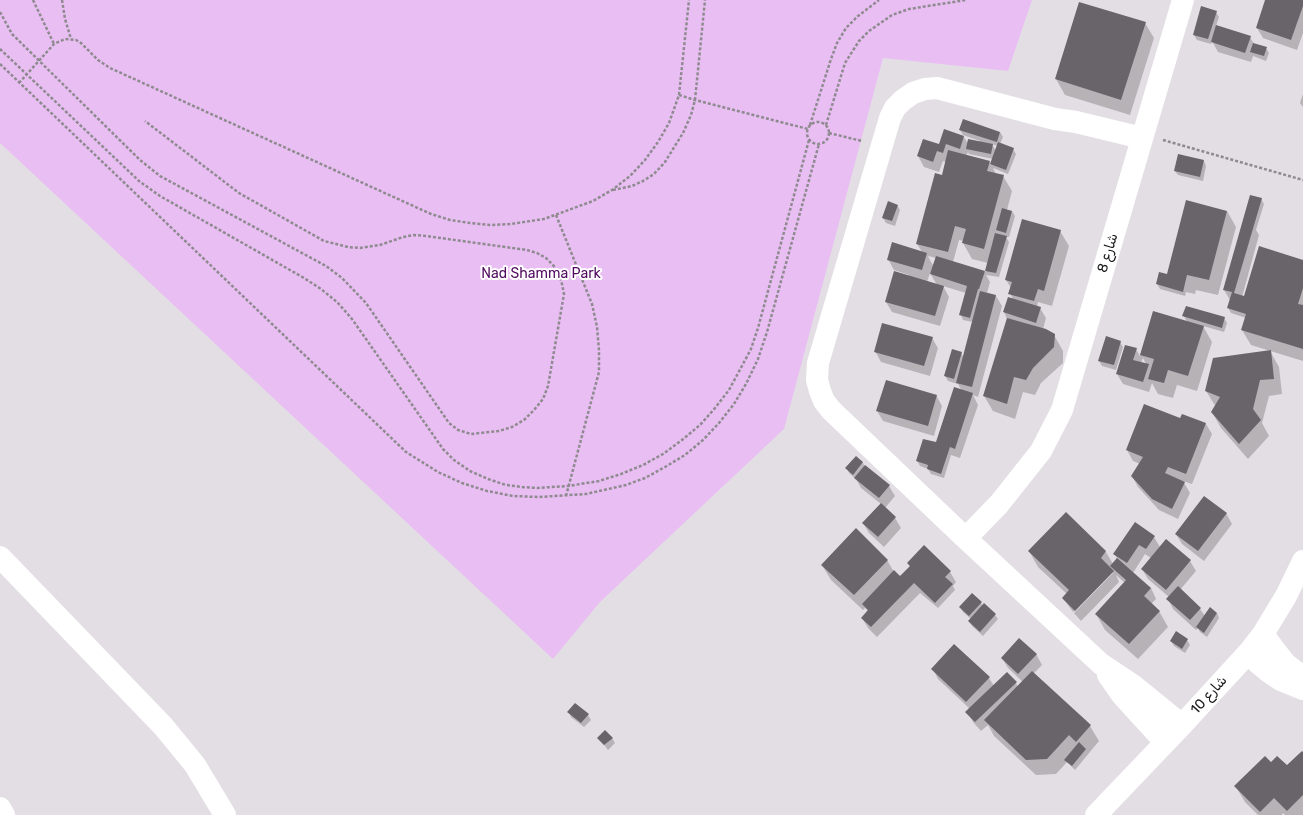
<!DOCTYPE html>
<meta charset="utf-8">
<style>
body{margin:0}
canvas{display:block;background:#e3dee4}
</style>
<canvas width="1303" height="815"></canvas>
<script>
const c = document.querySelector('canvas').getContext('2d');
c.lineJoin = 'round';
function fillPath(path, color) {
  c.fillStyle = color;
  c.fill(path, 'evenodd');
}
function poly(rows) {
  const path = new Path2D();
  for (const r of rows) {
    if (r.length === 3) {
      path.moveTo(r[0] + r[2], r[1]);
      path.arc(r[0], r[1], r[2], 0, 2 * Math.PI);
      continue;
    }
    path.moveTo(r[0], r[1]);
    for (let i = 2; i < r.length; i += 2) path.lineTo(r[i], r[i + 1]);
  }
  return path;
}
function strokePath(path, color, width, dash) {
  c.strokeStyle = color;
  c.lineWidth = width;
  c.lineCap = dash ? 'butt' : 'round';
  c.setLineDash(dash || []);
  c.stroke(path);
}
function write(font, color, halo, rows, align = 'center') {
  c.font = font + ' Rubik,"Noto Naskh Arabic",sans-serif';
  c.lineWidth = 4;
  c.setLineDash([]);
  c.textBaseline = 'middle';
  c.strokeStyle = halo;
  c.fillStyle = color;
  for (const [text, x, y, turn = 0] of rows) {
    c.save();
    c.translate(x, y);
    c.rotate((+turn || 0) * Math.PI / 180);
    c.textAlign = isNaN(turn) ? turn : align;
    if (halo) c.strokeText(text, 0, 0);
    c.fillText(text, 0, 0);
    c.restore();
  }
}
const green = poly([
 [0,0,1032,0,1008,71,883,58,784,429,600,602,553,659,0,143]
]);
const shadow = poly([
 [1266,0,1303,0,1303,33,1297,50,1263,38,1257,28],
 [1080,3,1145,23,1154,38,1130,115,1065,95,1056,79],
 [1216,12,1219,17,1216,26,1250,37,1254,44,1266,48,1269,53,1266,61,1253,56,1251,62,1218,52,1212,41,1211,44,1197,40,1194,35],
 [1303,94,1303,107,1300,103],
 [960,130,1000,132,1003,137,1000,144,1013,149,1016,154,1008,174,993,168,996,174,1003,176,1012,191,1007,210,1012,211,1015,216,1009,237,1006,237,1009,242,999,277,986,275,990,282,987,293,996,296,1002,306,978,397,973,395,978,405,960,458,951,455,944,478,931,474,928,469,920,466,917,461,938,445,962,391,958,384,948,381,945,376,961,353,964,358,973,322,963,320,961,315,966,293,943,286,949,297,940,326,892,312,886,302,909,275,894,270,888,259,922,252,917,244,943,176,946,162,943,161,939,172,924,167,918,156,940,145,945,131,964,137,968,144,980,142,980,141,963,135],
 [992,144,998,146,996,151],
 [968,152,969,154,993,159,991,165,989,162,966,156],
 [959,240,964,241,963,243,972,259,988,263,986,272,953,262],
 [928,256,936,258,933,265,931,262],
 [930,273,934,280,937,285,927,282],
 [1204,161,1206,166,1203,181,1178,175,1175,171],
 [1261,199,1264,204,1256,230,1259,235,1242,297,1247,298,1303,261,1303,361,1251,345,1242,330,1246,318,1231,313,1228,308,1230,300,1224,290],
 [897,205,900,210,895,226,886,223,883,218],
 [1227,211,1236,227,1218,295,1196,290,1195,294,1186,292,1185,296,1160,289,1157,284,1160,273,1167,275],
 [1060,231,1069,246,1052,306,1038,302,1037,307,1040,308,1046,318,1043,329,1054,335,1063,351,1063,363,1041,383,1035,395,1023,392,1015,419,993,411,984,396,1007,319,1004,312,1008,298,1013,299,1010,293,1011,288,1006,280],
 [1154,312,1187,322,1184,316,1224,318,1227,323,1224,332,1203,326,1212,342,1197,391,1177,385,1173,398,1158,394,1152,383,1149,392,1123,384,1117,374,1136,349,1140,356],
 [1143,358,1146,364,1141,363],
 [932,338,938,348,930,376,881,362,875,351],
 [1120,342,1123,347,1116,370,1102,366,1099,361],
 [1270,351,1279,367,1282,394,1269,396,1262,423,1269,436,1248,459,1221,428,1212,412,1216,407,1206,391],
 [936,395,942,406,934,436,883,421,877,411],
 [1145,405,1181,420,1183,415,1206,424,1212,434,1192,484,1183,481,1190,493,1178,519,1159,510,1138,487,1132,476,1140,464,1133,461,1127,450],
 [856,458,863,463,865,467,889,486,895,496,885,508,895,518,901,528,884,547,869,533,863,523,881,504,861,488,856,479,849,473,847,468],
 [1226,513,1232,524,1204,561,1182,544,1176,534],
 [1066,514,1106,552,1113,564,1117,559,1115,554,1154,537,1160,547,1190,561,1196,571,1180,590,1200,609,1205,616,1217,613,1219,618,1207,637,1200,632,1198,628,1196,630,1173,609,1168,599,1169,597,1148,579,1142,569,1151,558,1145,554,1133,573,1151,588,1156,599,1151,604,1159,611,1168,627,1138,659,1105,630,1096,614,1125,583,1116,575,1119,582,1081,621,1074,613,1113,573,1112,572,1073,612,1063,598,1067,594,1038,567,1029,551],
 [924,547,950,572,956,582,953,586,955,590,938,608,920,593,877,637,868,628,862,618,868,611,865,608,863,610,831,580,822,565,887,560,894,572,900,576,911,567,908,563],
 [981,603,983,606,995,615,998,619,983,636,972,626,969,621,971,619,963,612,960,607],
 [1187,640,1190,645,1185,653,1174,646,1171,641],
 [1036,654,1042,665,1033,674,1090,726,1099,741,1075,770,1067,762,1056,774,1036,775,994,736,988,725,981,731,973,722,967,712,970,709,938,679,933,669,989,678,994,686,1016,683,1018,687,1023,682,1008,668,1002,658],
 [569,712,588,715,591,720,584,727,571,717],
 [599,738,612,738,615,743,608,750],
 [1303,753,1303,815,1285,815,1283,813,1282,815,1258,815,1245,802,1236,787,1271,763,1287,767]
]);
const building = poly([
 [1265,0,1303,0,1303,6,1291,40,1256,28],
 [1079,2,1146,22,1121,100,1055,79],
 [1201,6,1217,11,1208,39,1193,35],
 [1216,25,1251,36,1245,53,1211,42],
 [1253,43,1267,47,1264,56,1250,52],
 [963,119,1000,132,997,142,959,130],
 [944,129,964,136,960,149,946,144,943,153,937,151,933,162,917,156,923,139,939,144],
 [968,139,993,144,991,154,966,149],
 [998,142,1014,148,1006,170,990,164],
 [948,150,990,161,987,171,1004,175,984,249,962,243,966,229,955,226,948,252,916,244,935,173,942,175],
 [1178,154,1204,160,1200,177,1174,171],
 [1250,195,1262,198,1234,293,1244,296,1259,246,1303,260,1303,288,1298,304,1303,305,1303,349,1241,330,1246,314,1227,308,1232,292,1223,290],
 [1186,200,1227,211,1209,280,1187,275,1183,292,1156,284,1159,272,1167,274],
 [888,201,898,205,892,221,882,218],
 [1002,208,1012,211,1006,233,996,230],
 [1022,219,1061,230,1044,291,1038,289,1034,301,1008,294,1012,282,1005,280],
 [995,233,1007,236,996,273,985,271],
 [892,242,927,253,922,270,887,260],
 [936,256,985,271,979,289,978,289,970,318,959,315,967,286,930,274],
 [894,271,944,286,935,316,885,302],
 [980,291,996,295,972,387,956,383],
 [1008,297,1041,307,1036,323,1003,312],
 [1186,306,1225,317,1222,328,1182,316],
 [1153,311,1204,326,1188,376,1168,370,1164,383,1148,379,1154,359,1140,355],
 [1007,318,1046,329,1055,334,1054,347,1033,368,1026,380,1014,377,1007,404,983,396],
 [882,323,933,337,924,366,874,352],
 [1106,336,1121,341,1114,365,1098,361],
 [1125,345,1137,348,1133,360,1149,364,1143,382,1116,374],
 [952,349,962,352,954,379,944,376],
 [1271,350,1274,379,1260,380,1253,409,1261,420,1239,444,1211,412,1220,397,1205,391,1213,358],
 [886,380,937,395,928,426,876,411],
 [954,387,973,393,955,449,950,447,941,474,927,469,928,465,916,461,923,439,936,442],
 [1144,404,1180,418,1182,414,1206,423,1186,474,1168,467,1165,473,1185,482,1172,509,1152,499,1131,476,1143,457,1126,450],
 [856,456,863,462,853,475,845,468],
 [865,465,890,485,879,498,854,478],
 [1204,496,1227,513,1198,551,1175,534],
 [881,503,896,517,878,537,862,523],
 [1066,512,1106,551,1101,558,1114,571,1075,611,1062,598,1069,590,1028,551],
 [1135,522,1155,536,1146,549,1139,545,1127,563,1113,554],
 [856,528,888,560,854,595,821,565],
 [1166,539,1191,560,1166,590,1141,569],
 [924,545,951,571,945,577,953,584,935,603,914,583,871,627,861,618,868,610,862,604,894,570,900,576,910,566,907,563],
 [1117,558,1151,588,1144,596,1160,611,1129,644,1095,614,1126,580,1110,566],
 [1178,586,1201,608,1190,620,1166,599],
 [972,593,982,602,969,616,959,607],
 [984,603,996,614,980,632,968,621],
 [1210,607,1217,613,1204,633,1196,627],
 [1176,631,1188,639,1182,649,1170,641],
 [1019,638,1037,654,1018,674,1001,658],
 [954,644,990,677,966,702,931,669],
 [1032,671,1091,725,1076,742,1069,735,1047,759,1026,760,984,720],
 [1007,672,1017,682,975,722,965,712],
 [575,703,589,714,581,723,567,712],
 [605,730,613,738,604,745,597,738],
 [1079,742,1086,749,1072,766,1064,760],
 [1302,751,1303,752,1303,795,1287,811,1274,798,1260,812,1234,786,1265,756,1271,762,1277,756,1287,765]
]);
const path = poly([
 [33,0,54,44],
 [62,0,65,19,71,39],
 [0,12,12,34,140,160,160,176,326,266,342,278,366,303,449,423,458,430,471,434,499,431,512,427,524,420,534,410,543,399,548,386,564,294,562,284,559,274,553,265,546,258,537,253,527,250,426,236,414,235,403,237,380,245,360,248,348,247,324,241,239,193,145,121],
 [0,49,139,181,160,196,304,278,321,289,337,302,352,319,443,449,454,460,470,471,488,479,506,485,522,487,537,488,568,486,599,481,621,474,643,465,663,454,682,440,700,425,715,408,729,390,751,349,758,328,809,140],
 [0,64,406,452,438,472,462,483,487,491,513,496,539,497,586,494,626,485,645,478,665,467,685,455,703,440,719,423,734,404,746,384,758,359,767,332,819,144],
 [19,83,54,44,65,39,76,40,81,43,98,60,110,68,431,214,450,220,470,223,490,225,511,224,544,219,593,201,612,190,630,176,645,160,658,142,669,123,679,95,689,0],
 [679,95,695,100,808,129],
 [818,133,11],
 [810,125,831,59,837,43,846,28,858,16,879,0],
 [826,125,845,63,859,41,869,31,892,15,909,9,966,0],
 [829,133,862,141],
 [1163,140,1303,180],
 [613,190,632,186,643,181,654,174,665,162,683,133,691,115,695,100,705,0],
 [556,215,592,304,597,327,599,350,599,372,566,496]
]);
const minor = poly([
 [1142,138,1076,122,1055,119,937,88,925,89,913,93,903,100,895,108,890,118,818,363,817,380,820,391,824,401,831,410,961,534,1101,664,1134,686,1182,725],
 [966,538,999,504,1041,451,1062,410,1183,0],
 [0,557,163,726,195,765,225,815],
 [1263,634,1274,649,1286,664,1303,677],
 [1249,652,1258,663,1269,672,1281,680,1303,689],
 [1108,675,1122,695,1165,742],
 [1096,815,1182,725,1249,652,1263,634,1286,596,1303,561]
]);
const highway = poly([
 [0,808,4,815]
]);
const streetNames = [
 ["شارع 8",1108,253,-73],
 ["شارع 10",1209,695,-48]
];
const parkNames = [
 ["Nad Shamma Park",541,274]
];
fillPath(green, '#e9bff3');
fillPath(shadow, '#0003');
fillPath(building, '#68646a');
strokePath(path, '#8e8a8f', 2.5, [3, 2]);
strokePath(minor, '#fff', 22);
strokePath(highway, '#fff', 22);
write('14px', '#1c1b1d', '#fff', streetNames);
write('14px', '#50095f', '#fff', parkNames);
</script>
